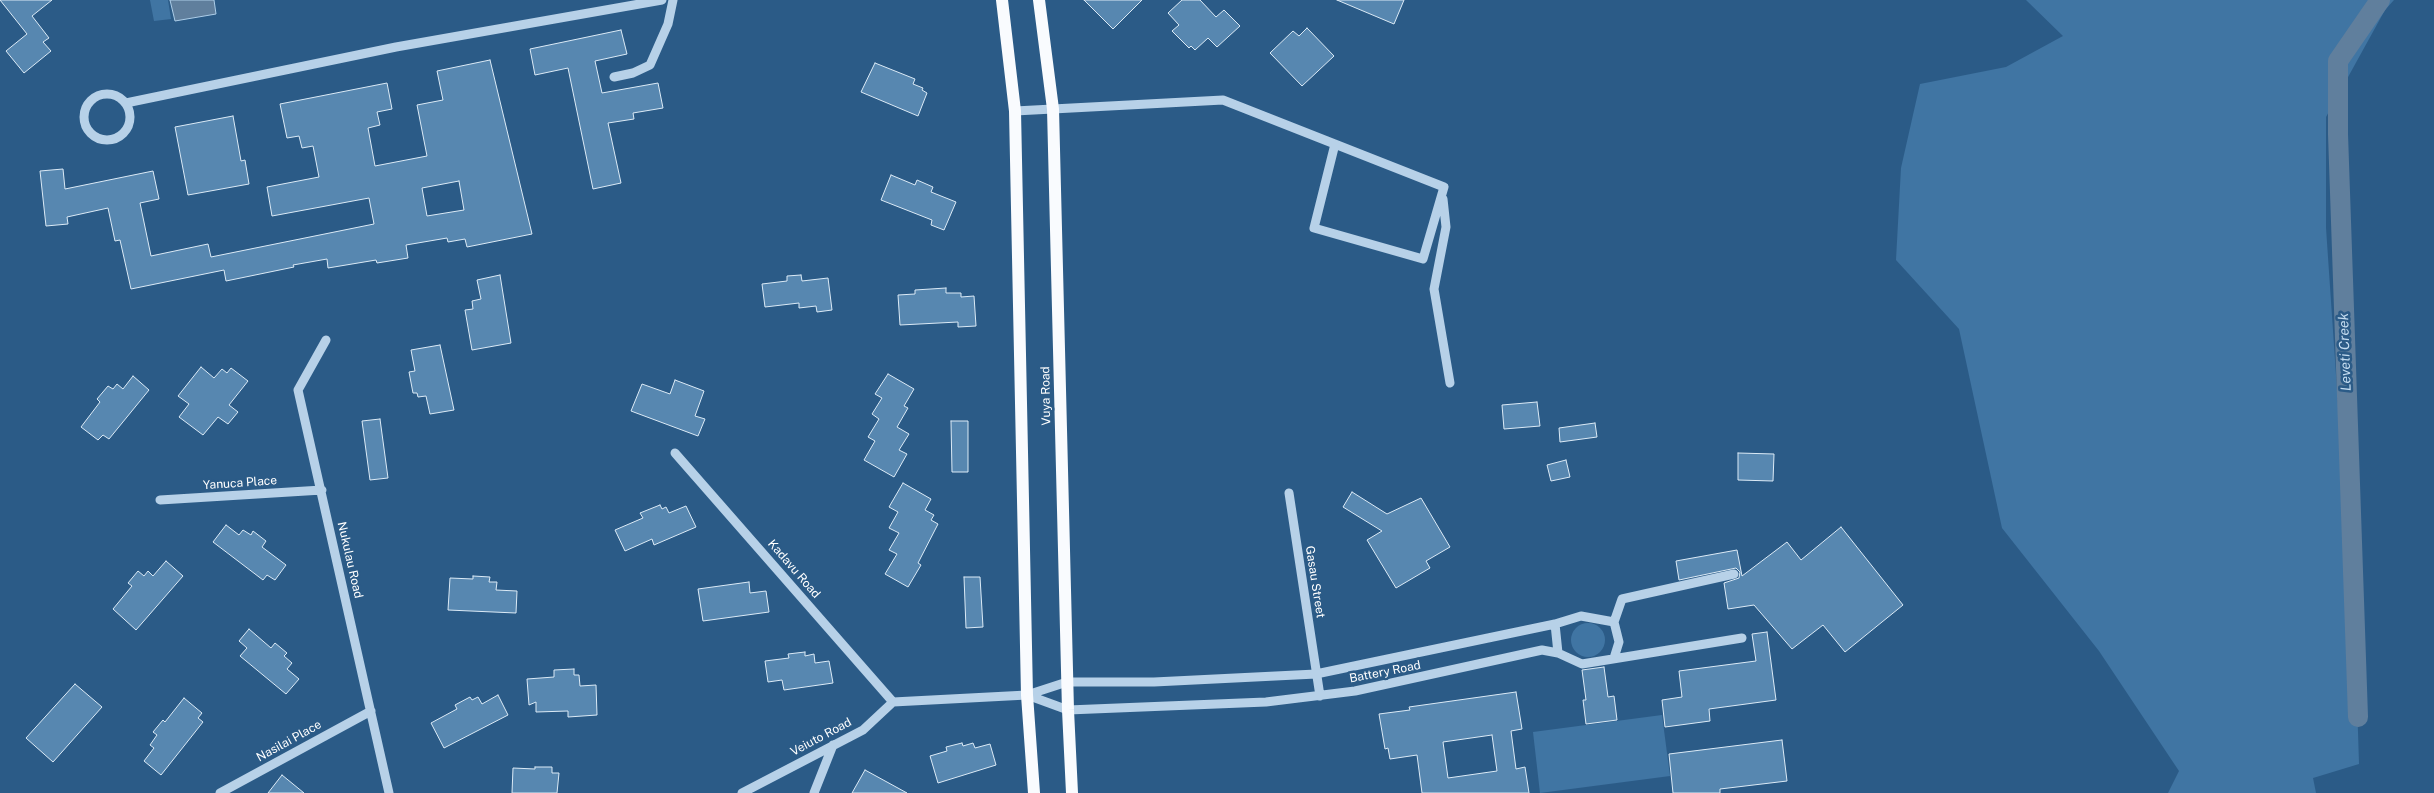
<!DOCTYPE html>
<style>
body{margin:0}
canvas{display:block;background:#2b5b87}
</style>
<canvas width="2434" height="793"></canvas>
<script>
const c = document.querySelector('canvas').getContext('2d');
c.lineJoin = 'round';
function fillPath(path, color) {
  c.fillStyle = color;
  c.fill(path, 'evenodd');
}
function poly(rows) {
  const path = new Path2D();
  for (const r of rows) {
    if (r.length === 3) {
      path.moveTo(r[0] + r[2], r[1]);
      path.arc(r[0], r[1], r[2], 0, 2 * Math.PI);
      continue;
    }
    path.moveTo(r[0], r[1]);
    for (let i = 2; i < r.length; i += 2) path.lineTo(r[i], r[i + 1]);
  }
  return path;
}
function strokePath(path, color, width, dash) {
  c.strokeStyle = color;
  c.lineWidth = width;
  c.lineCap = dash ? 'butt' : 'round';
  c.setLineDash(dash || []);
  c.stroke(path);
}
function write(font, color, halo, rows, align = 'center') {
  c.font = font + ' "Public Sans",sans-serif';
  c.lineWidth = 5;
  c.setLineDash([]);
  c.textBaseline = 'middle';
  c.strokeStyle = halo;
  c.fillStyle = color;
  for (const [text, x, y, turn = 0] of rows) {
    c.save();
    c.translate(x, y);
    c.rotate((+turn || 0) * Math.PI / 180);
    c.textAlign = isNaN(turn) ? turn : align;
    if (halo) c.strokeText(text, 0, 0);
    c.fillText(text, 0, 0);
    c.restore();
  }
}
const green = poly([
 [150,0,168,0,171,19,154,21],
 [2026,0,2394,0,2385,10,2326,117,2326,228,2356,669,2359,764,2313,778,2316,793,2168,793,2179,771,2099,651,2002,528,1959,329,1896,260,1901,168,1920,84,2006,67,2063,36],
 [1588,640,17],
 [1662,715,1670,776,1540,793,1533,732]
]);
const water = poly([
 [170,0,214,0,216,14,175,21,170,0]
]);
const canal = poly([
 [2358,717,2338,134,2338,61,2380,0]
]);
const building = poly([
 [0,0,52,0,32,16,49,38,43,42,51,51,24,73,6,51,27,34,0,0],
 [1084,0,1142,0,1113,29,1084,0],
 [1182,0,1200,0,1216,17,1224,10,1240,26,1217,47,1208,38,1195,50,1191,46,1189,48,1172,31,1179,25,1168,13,1182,0],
 [1337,0,1404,0,1394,24,1337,0],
 [1307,28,1334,56,1302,86,1270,53,1293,31,1299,36,1307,28],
 [621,30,627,54,595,61,602,93,658,83,663,108,633,113,634,119,608,123,621,183,593,189,568,68,535,75,530,49,621,30],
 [490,60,532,234,467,247,465,239,448,242,447,238,406,245,408,258,377,263,376,260,328,268,327,259,293,265,294,267,226,281,224,270,131,289,120,240,115,241,108,208,67,217,68,224,46,226,40,171,63,169,65,189,153,171,159,199,140,203,151,256,208,244,211,257,374,224,369,198,272,216,267,187,319,177,313,146,302,148,299,136,287,138,280,104,387,83,392,109,377,112,380,125,368,128,375,166,427,156,417,105,443,100,437,71,490,60],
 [459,181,464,210,427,216,422,188,459,181],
 [875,63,915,79,913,84,923,88,922,90,927,93,918,116,861,92,875,63],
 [233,116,241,161,245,160,249,184,188,195,175,127,233,116],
 [891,175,915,185,917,180,933,187,931,192,956,202,944,230,931,225,932,220,881,200,891,175],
 [500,275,511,343,472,350,465,310,473,309,472,301,481,299,477,280,500,275],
 [801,275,802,281,828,278,832,310,817,312,816,306,799,308,799,303,765,307,762,284,787,281,787,276,801,275],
 [946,288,946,293,961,293,961,297,974,296,976,326,958,327,958,322,900,325,898,295,915,294,915,290,946,288],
 [440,345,454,410,430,414,426,396,418,397,417,393,413,393,409,372,415,371,411,350,440,345],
 [201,367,214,378,222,369,227,373,231,368,248,381,229,405,238,412,228,424,218,417,203,435,179,417,189,404,178,396,201,367],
 [888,374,914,389,904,406,908,408,897,427,909,434,899,450,907,454,894,477,864,460,875,441,868,437,879,419,872,414,882,398,875,394,888,374],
 [133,376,149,390,109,439,103,435,98,440,81,427,100,402,97,399,108,386,113,389,117,384,123,389,133,376],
 [675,380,704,391,695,416,705,419,698,436,631,411,642,384,670,394,675,380],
 [1537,402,1540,426,1504,429,1502,405,1537,402],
 [380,419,388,478,370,480,362,421,380,419],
 [951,421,968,421,968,472,952,472,951,421],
 [1595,423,1597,437,1560,442,1559,428,1595,423],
 [1738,453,1774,454,1773,481,1738,480,1738,453],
 [1566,460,1570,477,1551,481,1547,465,1566,460],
 [903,483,931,499,925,510,934,515,931,520,938,524,918,563,921,565,908,587,885,574,897,554,889,550,899,533,889,528,898,512,889,507,903,483],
 [1352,492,1387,514,1421,498,1450,547,1426,561,1430,568,1396,588,1367,540,1382,531,1343,507,1352,492],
 [660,505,662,509,666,507,669,513,686,506,696,527,654,545,652,539,625,551,615,530,643,518,640,513,660,505],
 [226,525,239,535,243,530,251,535,253,531,266,541,262,547,286,565,275,580,267,575,263,580,213,542,226,525],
 [1841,527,1903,605,1845,652,1823,625,1792,649,1754,605,1728,609,1724,583,1739,578,1740,572,1736,568,1679,580,1676,561,1737,550,1742,576,1787,542,1801,560,1841,527],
 [166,561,183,576,136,630,113,609,132,586,128,583,138,571,144,576,148,571,153,576,166,561],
 [473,576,490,577,489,582,497,582,496,590,517,591,516,613,448,610,450,578,473,579,473,576],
 [964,577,980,577,983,627,966,628,964,577],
 [749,582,750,593,766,591,769,612,703,621,698,589,749,582],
 [249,629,271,648,275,643,287,653,284,656,292,663,287,669,299,679,286,694,240,656,247,648,239,641,249,629],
 [1767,632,1776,700,1709,709,1710,721,1665,727,1662,700,1682,697,1679,671,1756,661,1752,634,1767,632],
 [805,652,805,656,814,654,815,663,829,661,833,683,784,690,782,680,768,682,765,661,789,658,788,654,805,652],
 [1604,667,1608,697,1614,696,1617,720,1586,724,1583,700,1586,700,1582,670,1604,667],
 [574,669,574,675,579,675,580,686,596,685,597,715,568,717,568,711,536,712,536,702,529,705,527,679,554,677,554,670,574,669],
 [75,684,102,707,53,762,26,738,75,684],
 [1516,692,1522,729,1511,731,1516,769,1525,767,1529,793,1422,793,1417,755,1390,759,1388,748,1385,749,1379,714,1410,710,1409,707,1516,692],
 [1492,735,1497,771,1448,778,1443,742,1492,735],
 [498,695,508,715,444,748,431,723,457,709,455,705,470,697,472,700,478,697,482,704,498,695],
 [184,698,202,713,198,718,203,722,161,775,144,761,154,748,150,745,157,735,153,732,163,720,165,722,184,698],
 [1782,740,1787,781,1720,789,1720,793,1673,793,1669,754,1782,740],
 [962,743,963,746,973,743,975,748,990,744,996,765,938,783,930,756,947,751,946,747,962,743],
 [535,767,552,767,552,773,559,773,557,793,512,793,513,768,535,769,535,767],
 [865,770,907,793,852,793,865,770],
 [282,775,304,793,268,793,282,775]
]);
const minor = poly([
 [614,77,633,73,650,65,668,24,673,0],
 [107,117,23],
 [126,103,396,47,662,0],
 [1015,111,1223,100,1444,187,1423,259,1314,228,1335,144],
 [1443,199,1446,227,1434,289,1450,383],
 [326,340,298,390,389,793],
 [675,453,893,702],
 [1289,493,1320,696],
 [160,500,322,490],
 [1555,624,1558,653],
 [1614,658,1619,642,1614,622,1622,599,1734,574],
 [1027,695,1068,710,1266,702,1355,691,1542,650,1558,653,1582,664,1742,638],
 [220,793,371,711],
 [742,793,863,730,893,702,1027,695,1067,682,1154,682,1316,674,1555,624,1581,616,1614,622],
 [814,793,833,745]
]);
const major = poly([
 [1002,0,1015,111,1027,695,1034,793],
 [1039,0,1053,109,1068,710,1072,793]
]);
const streetNames = [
 ["Vuya Road",1046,396,-91],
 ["Yanuca Place",240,483,-4],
 ["Nukulau Road",350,560,77],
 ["Kadavu Road",794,569,49],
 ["Gasau Street",1315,582,81],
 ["Battery Road",1385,672,-11],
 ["Veiuto Road",821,737,-28],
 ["Nasilai Place",289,741,-29]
];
const waterNames = [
 ["Leveti Creek",2345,352,-92]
];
fillPath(green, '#4075a3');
fillPath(water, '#607f9d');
strokePath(water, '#accde8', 1);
strokePath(canal, '#607f9d', 20);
fillPath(building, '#5787b0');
strokePath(building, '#dbeaf6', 1);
strokePath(minor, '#b7d1e8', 9);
strokePath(major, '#f9fbfe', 12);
write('12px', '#fff', '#2b5b87', streetNames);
write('italic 14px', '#c3dbef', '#2b5b87', waterNames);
</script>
